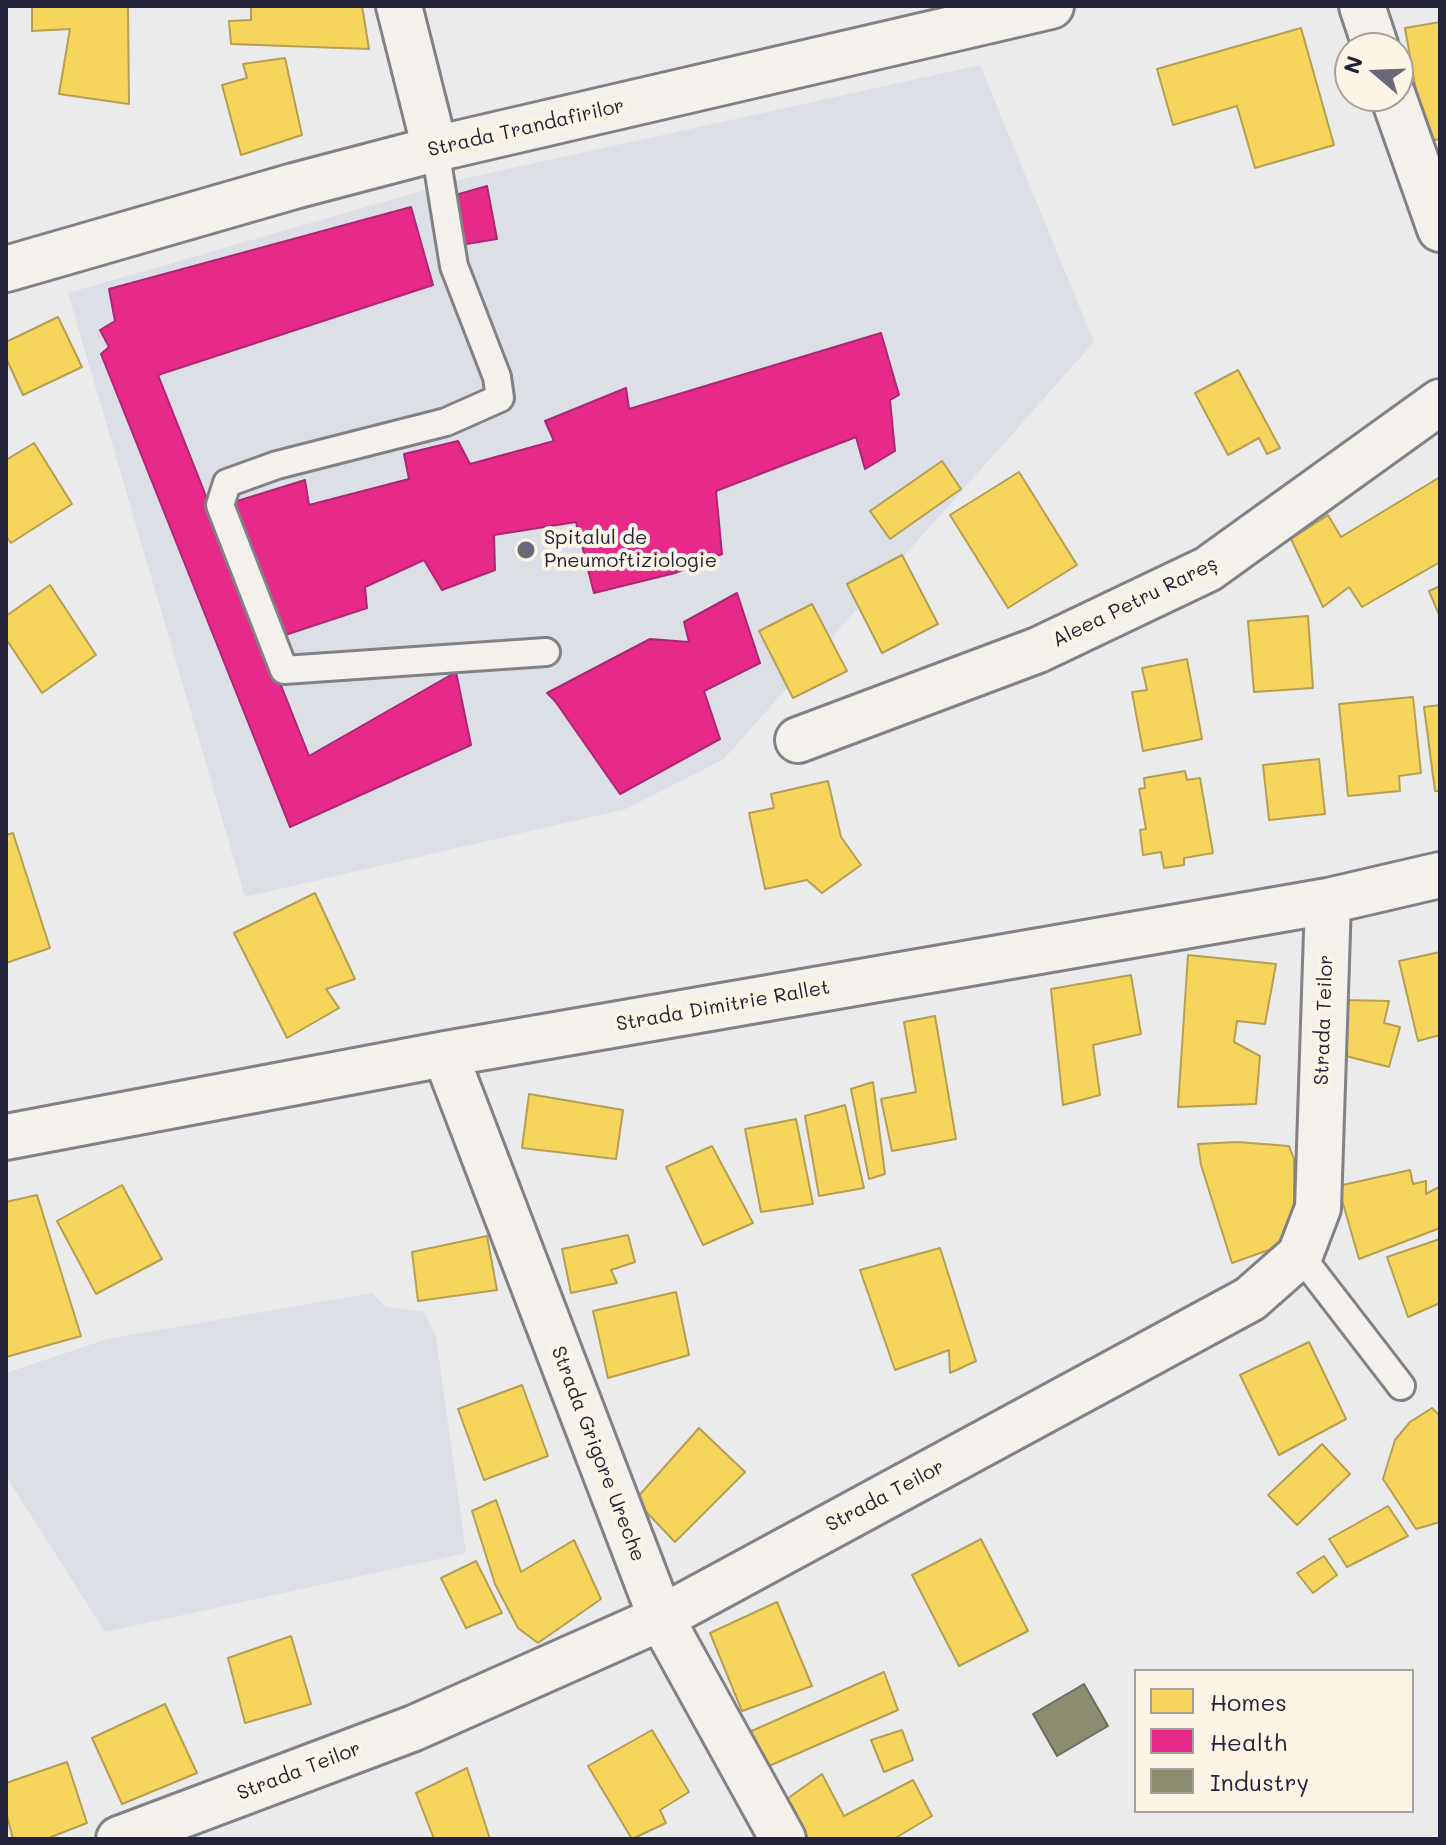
<!DOCTYPE html>
<meta charset="utf-8">
<style>
body{margin:0}
#map{position:relative;width:1446px;height:1845px;overflow:hidden;background:#ebebeb;font-family:Mali,sans-serif}
canvas{display:block}
.frame{position:absolute;inset:0;border:8px solid #22223b;pointer-events:none}
.legend{position:absolute;left:1134px;top:1669px;width:280px;height:144px;box-sizing:border-box;background:#fcf5e5;border:2px solid #a5a1a1;margin:0;padding:10px 14px;list-style:none;font-size:24px;color:#22223b}
.legend li{display:flex;align-items:center;gap:16px;height:40px}
.legend b{width:40px;border:2px solid #a5a1a1}
.north{position:absolute;left:1334px;top:32px;width:80px;height:80px;box-sizing:border-box;background:#fcf5e5;border:2px solid #a5a1a1;border-radius:50%;rotate:289deg;font-size:22px;font-weight:700;line-height:32px;text-align:center;color:#22223b}
.north::after{content:'';display:block;margin:auto;width:28px;height:36px;background:#686879;clip-path:polygon(50% 0,100% 100%,50% 72%,0 100%)}
</style>
<div id="map">
<canvas width="1446" height="1845"></canvas>
<div class="frame"></div>
<ul class="legend">
<li><b style="height:22px;background:#f6d55c"></b>Homes</li>
<li><b style="height:22px;background:#e7298a"></b>Health</li>
<li><b style="height:22px;background:#8c8c6e"></b>Industry</li>
</ul>
<div class="north">N</div>
</div>
<script>
const c = document.querySelector('canvas').getContext('2d');
c.lineJoin = 'round';
function fillPath(path, color) {
  c.fillStyle = color;
  c.fill(path, 'evenodd');
}
function poly(rows) {
  const path = new Path2D();
  for (const r of rows) {
    path.moveTo(r[0], r[1]);
    for (let i = 2; i < r.length; i += 2) path.lineTo(r[i], r[i + 1]);
  }
  return path;
}
function strokePath(path, color, width, dash) {
  c.strokeStyle = color;
  c.lineWidth = width;
  c.lineCap = dash ? 'butt' : 'round';
  c.setLineDash(dash || []);
  c.stroke(path);
}
function write(font, color, halo, rows, align = 'center') {
  c.font = font + ' Mali,sans-serif';
  c.lineWidth = 8;
  c.setLineDash([]);
  c.textBaseline = 'middle';
  c.strokeStyle = halo;
  c.fillStyle = color;
  for (const [text, x, y, turn = 0] of rows) {
    c.save();
    c.translate(x, y);
    c.rotate((+turn || 0) * Math.PI / 180);
    c.textAlign = isNaN(turn) ? turn : align;
    if (halo) c.strokeText(text, 0, 0);
    c.fillText(text, 0, 0);
    c.restore();
  }
}
const built = poly([
 [980,65,1094,342,724,759,626,809,245,897,68,293,463,179],
 [372,1293,386,1307,424,1312,436,1337,466,1553,105,1632,6,1476,6,1373,107,1339]
]);
const homes = poly([
 [32,6,128,6,129,104,59,94,70,29,32,31,32,6],
 [251,6,362,6,369,49,231,44,229,21,251,20,251,6],
 [1440,22,1440,139,1425,142,1405,28,1440,22],
 [1301,28,1334,145,1255,168,1237,106,1173,125,1157,69,1301,28],
 [285,58,302,135,241,155,222,85,247,78,243,64,285,58],
 [58,317,82,367,23,395,6,358,6,342,58,317],
 [1238,370,1280,448,1267,454,1259,438,1228,455,1195,393,1238,370],
 [34,443,72,504,11,543,6,536,6,460,34,443],
 [942,461,961,489,890,539,870,511,942,461],
 [1019,472,1077,565,1008,608,950,515,1019,472],
 [1440,477,1440,562,1362,607,1349,587,1323,607,1291,539,1328,515,1341,537,1440,477],
 [902,555,938,624,882,653,847,584,902,555],
 [50,585,96,655,42,693,6,639,6,616,50,585],
 [1440,586,1440,617,1429,591,1440,586],
 [812,604,847,671,793,698,759,631,812,604],
 [1308,616,1313,688,1254,692,1248,621,1308,616],
 [1187,659,1202,739,1143,751,1132,692,1147,690,1142,668,1187,659],
 [1413,697,1421,773,1399,776,1400,791,1348,796,1339,704,1413,697],
 [1440,705,1440,791,1435,791,1424,707,1440,705],
 [1319,759,1325,814,1269,820,1263,765,1319,759],
 [1185,771,1187,780,1200,778,1213,853,1184,858,1184,865,1164,868,1161,852,1143,855,1140,830,1146,829,1139,789,1145,788,1144,778,1185,771],
 [828,781,841,837,861,865,822,893,807,880,765,889,749,813,774,808,771,794,828,781],
 [13,833,50,948,6,963,6,835,13,833],
 [315,893,355,979,326,989,339,1008,287,1038,234,933,315,893],
 [1440,952,1440,1035,1418,1041,1399,961,1440,952],
 [1188,955,1276,964,1265,1024,1237,1021,1234,1042,1260,1056,1256,1104,1178,1107,1188,955],
 [1131,975,1141,1034,1093,1045,1100,1095,1063,1105,1051,989,1131,975],
 [1342,1000,1389,1001,1384,1023,1400,1027,1389,1067,1342,1055,1342,1000],
 [935,1016,956,1139,892,1151,881,1099,916,1092,904,1022,935,1016],
 [873,1082,885,1174,869,1179,851,1089,873,1082],
 [529,1094,623,1110,616,1159,522,1148,529,1094],
 [845,1105,864,1188,819,1196,805,1116,845,1105],
 [796,1119,813,1204,761,1212,745,1129,796,1119],
 [1237,1142,1289,1146,1294,1159,1294,1241,1232,1263,1201,1165,1198,1144,1237,1142],
 [712,1146,753,1223,703,1245,666,1167,712,1146],
 [1410,1170,1413,1184,1426,1181,1426,1194,1439,1187,1440,1228,1359,1259,1338,1186,1410,1170],
 [122,1185,162,1259,96,1294,57,1221,122,1185],
 [37,1195,81,1336,6,1357,6,1202,37,1195],
 [628,1235,635,1262,611,1270,617,1283,571,1293,562,1249,628,1235],
 [487,1236,497,1290,418,1301,412,1252,487,1236],
 [1440,1239,1440,1303,1408,1317,1387,1257,1440,1239],
 [940,1248,976,1361,950,1373,949,1350,895,1370,860,1270,940,1248],
 [676,1292,689,1355,608,1378,593,1311,676,1292],
 [1309,1342,1346,1419,1279,1455,1240,1375,1309,1342],
 [522,1385,548,1456,484,1480,458,1409,522,1385],
 [1432,1408,1440,1416,1440,1522,1416,1529,1383,1479,1395,1440,1410,1422,1432,1408],
 [699,1428,745,1472,675,1542,635,1500,699,1428],
 [1322,1444,1350,1474,1297,1525,1268,1495,1322,1444],
 [496,1500,521,1572,574,1540,601,1599,538,1643,518,1628,495,1584,472,1511,496,1500],
 [1388,1506,1408,1536,1347,1567,1329,1539,1388,1506],
 [981,1539,1028,1631,959,1666,912,1575,981,1539],
 [1324,1556,1337,1575,1313,1593,1297,1573,1324,1556],
 [476,1561,502,1613,466,1628,441,1578,476,1561],
 [777,1602,812,1686,742,1711,710,1633,777,1602],
 [291,1636,311,1704,245,1723,228,1658,291,1636],
 [884,1672,898,1710,762,1769,745,1734,884,1672],
 [165,1704,197,1773,122,1804,92,1738,165,1704],
 [652,1730,689,1792,660,1810,666,1823,632,1839,588,1766,652,1730],
 [902,1730,913,1760,884,1772,871,1740,902,1730],
 [67,1762,87,1823,46,1839,13,1839,6,1812,6,1783,67,1762],
 [467,1768,490,1839,434,1839,416,1793,467,1768],
 [822,1774,844,1816,913,1780,932,1816,894,1839,807,1839,784,1801,822,1774]
]);
const health = poly([
 [487,186,497,239,454,246,445,198,487,186],
 [411,207,433,285,158,375,309,756,456,672,471,745,290,827,101,354,109,347,100,330,115,321,109,289,411,207],
 [881,333,899,395,890,400,895,451,865,469,856,437,716,491,722,554,675,573,594,593,576,522,494,535,495,570,442,590,424,560,365,587,367,608,273,639,234,502,305,480,309,505,409,479,404,454,458,441,470,464,554,441,545,421,626,388,629,409,881,333],
 [737,593,760,663,704,691,720,739,620,794,555,701,547,693,650,639,689,642,684,622,737,593]
]);
const industry = poly([
 [1084,1684,1108,1726,1057,1756,1033,1714,1084,1684]
]);
const service = poly([
 [435,149,454,266,497,377,500,398,446,422,277,465,227,483,220,505,284,670,546,652],
 [1300,1255,1401,1386]
]);
const minor = poly([
 [399,6,435,149],
 [6,269,294,186,435,149,1051,6],
 [798,740,1038,650,1208,569,1440,402],
 [445,1054,661,1618,783,1839],
 [6,1137,445,1054,1328,901,1440,875],
 [119,1839,414,1728,661,1618,1250,1299,1300,1255,1318,1208,1328,901]
]);
const tertiary = poly([
 [1362,6,1376,48],
 [1393,96,1440,229]
]);
const markers = [
 [526,550,10,"#686879"]
];
const streetNames = [
 ["Strada Trandafirilor",526,128,-13],
 ["Aleea Petru Rareș",1135,602,-26],
 ["Strada Dimitrie Rallet",723,1006,-10],
 ["Strada Teilor",1324,1020,-88],
 ["Strada Grigore Ureche",598,1454,69],
 ["Strada Teilor",885,1496,-28],
 ["Strada Teilor",299,1771,-21]
];
const poiNames = [
 ["Spitalul de",544,538],
 ["Pneumoftiziologie",544,561]
];
fillPath(built, '#dddfe6');
fillPath(homes, '#f6d55c');
strokePath(homes, '#b69f52', 2);
fillPath(health, '#e7298a');
strokePath(health, '#ac2772', 2);
fillPath(industry, '#8c8c6e');
strokePath(industry, '#6c6c5f', 2);
strokePath(service, '#818186', 32);
strokePath(minor, '#818186', 50);
strokePath(tertiary, '#818186', 50);
strokePath(service, '#f4f1ec', 26);
strokePath(minor, '#f4f1ec', 44);
strokePath(tertiary, '#f4f1ec', 44);
for (const [x, y, r, color] of markers) {
  const dot = new Path2D();
  dot.arc(x, y, r, 0, 2 * Math.PI);
  c.fillStyle = color;
  c.fill(dot);
  strokePath(dot, '#fcf5e5', 3);
}
write('20px', '#22223b', '#fcf5e5', streetNames);
write('20px', '#22223b', '#fcf5e5', poiNames, 'left');
</script>
